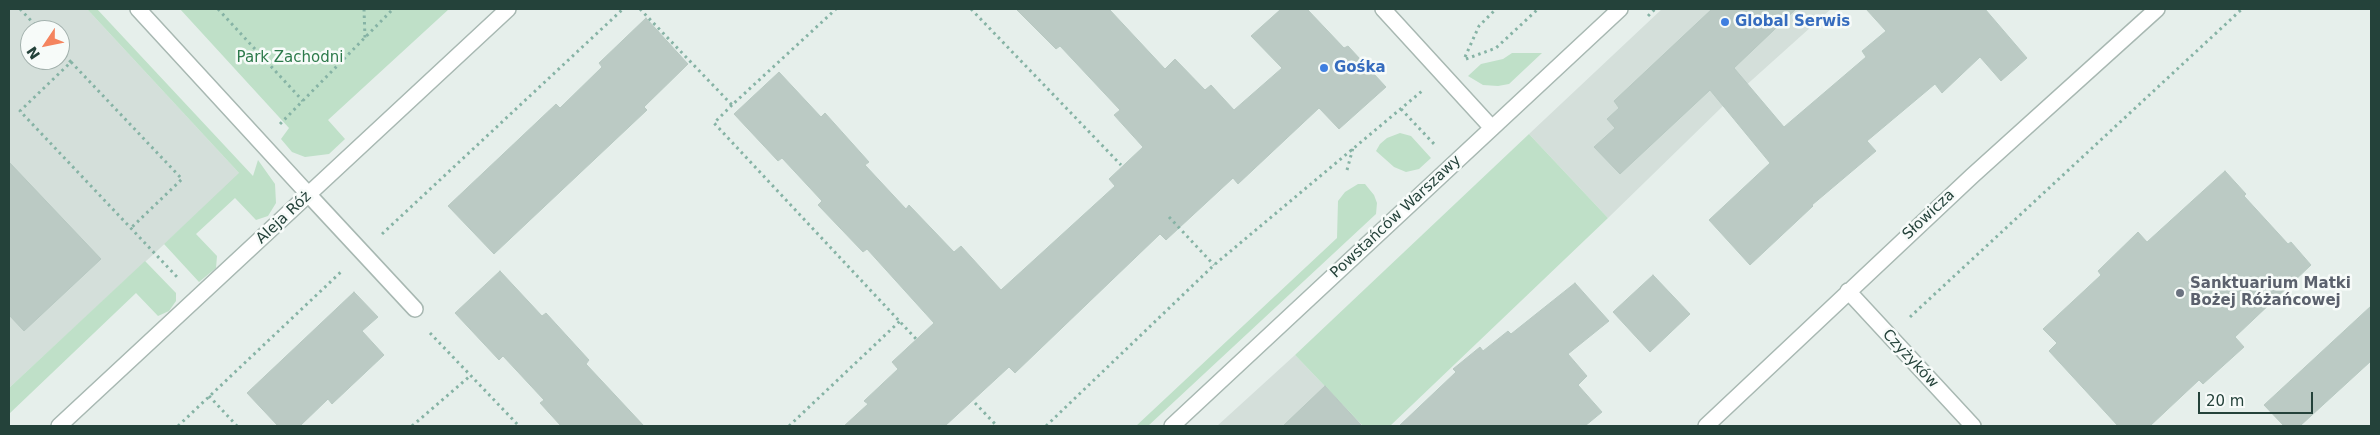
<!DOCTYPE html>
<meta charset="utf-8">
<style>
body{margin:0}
#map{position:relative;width:2380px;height:435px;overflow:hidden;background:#e6efeb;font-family:"DejaVu Sans",sans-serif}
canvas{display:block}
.frame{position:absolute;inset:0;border:10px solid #24423a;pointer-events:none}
.north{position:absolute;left:20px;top:20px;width:50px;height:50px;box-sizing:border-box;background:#f7fbf9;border:1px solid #a3b1ad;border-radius:50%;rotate:236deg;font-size:14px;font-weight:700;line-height:20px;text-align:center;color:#24423a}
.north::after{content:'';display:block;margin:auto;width:18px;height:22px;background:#f4845f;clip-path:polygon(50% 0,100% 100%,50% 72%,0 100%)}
.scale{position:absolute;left:2198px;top:392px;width:115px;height:22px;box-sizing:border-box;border:2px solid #24423a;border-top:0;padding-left:6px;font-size:15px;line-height:18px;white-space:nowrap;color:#24423a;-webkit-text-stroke:4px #f7fbf9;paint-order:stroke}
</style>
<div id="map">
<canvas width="2380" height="435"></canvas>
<div class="frame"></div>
<div class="north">N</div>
<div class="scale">20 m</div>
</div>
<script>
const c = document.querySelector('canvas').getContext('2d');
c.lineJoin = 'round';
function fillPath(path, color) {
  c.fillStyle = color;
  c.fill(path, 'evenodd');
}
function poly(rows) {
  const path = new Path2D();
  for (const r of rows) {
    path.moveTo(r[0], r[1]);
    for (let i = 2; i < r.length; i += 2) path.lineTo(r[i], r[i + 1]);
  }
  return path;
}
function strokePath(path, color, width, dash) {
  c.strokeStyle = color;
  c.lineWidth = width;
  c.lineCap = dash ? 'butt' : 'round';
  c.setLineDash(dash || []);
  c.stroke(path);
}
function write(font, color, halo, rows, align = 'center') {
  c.font = font + ' "DejaVu Sans",sans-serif';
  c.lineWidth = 5;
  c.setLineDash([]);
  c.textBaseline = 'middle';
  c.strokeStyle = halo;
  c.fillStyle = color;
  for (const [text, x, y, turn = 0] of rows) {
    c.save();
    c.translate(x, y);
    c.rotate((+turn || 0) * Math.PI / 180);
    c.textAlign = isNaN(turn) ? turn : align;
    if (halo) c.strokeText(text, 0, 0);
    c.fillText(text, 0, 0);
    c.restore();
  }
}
const built = poly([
 [9,9,87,9,240,174,9,388],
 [30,30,60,30,60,60,30,60],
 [1662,9,1831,9,1723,106,1608,218,1529,134],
 [1295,355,1363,426,1217,426]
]);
const green = poly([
 [87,9,97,9,253,176,258,160,275,184,276,203,268,216,256,220,235,198,196,234,217,256,216,268,199,282,164,244,239,173],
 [180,9,449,9,328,120,345,139,329,154,305,157,292,152,281,139,289,128],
 [1512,53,1542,53,1509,84,1498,86,1483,85,1468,76,1481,64,1503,59],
 [1400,133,1411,136,1431,158,1419,169,1406,172,1394,167,1376,151,1380,144,1387,138],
 [1529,134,1608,218,1390,426,1363,426,1295,355],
 [1358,184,1365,184,1374,195,1377,203,1376,214,1148,426,1136,426,1337,238,1338,201,1345,192],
 [145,261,176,293,176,301,169,311,158,316,136,293,9,414,9,388]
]);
const building = poly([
 [1016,9,1109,9,1165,69,1175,59,1205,90,1211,85,1234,110,1282,68,1251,36,1281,9,1307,9,1344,48,1348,46,1386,87,1339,129,1319,108,1238,184,1233,178,1166,240,1160,234,1015,373,1009,367,945,426,844,426,868,404,864,401,898,369,892,362,934,323,867,249,863,252,818,205,822,201,782,158,778,161,734,114,779,72,821,117,825,113,869,162,865,165,906,209,909,205,954,252,961,246,1001,290,1115,186,1109,179,1143,147,1114,115,1120,110,1060,46,1056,49,1016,9],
 [1712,9,1796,9,1734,68,1784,127,1866,57,1862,51,1886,31,1866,9,1985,9,2027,58,2001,81,1980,57,1942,93,1935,84,1867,141,1876,151,1812,205,1813,206,1750,265,1709,220,1770,163,1710,90,1620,174,1594,147,1615,128,1607,119,1619,108,1614,101,1712,9],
 [646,18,688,64,644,107,647,110,494,254,448,206,556,104,560,108,602,67,599,63,646,18],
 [9,162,101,259,24,331,9,315,9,162],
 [2225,171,2246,194,2244,196,2288,244,2291,242,2311,265,2235,337,2244,347,2203,384,2199,380,2150,426,2118,426,2049,351,2057,343,2043,329,2101,275,2098,271,2138,232,2147,242,2225,171],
 [500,271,542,316,546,313,589,360,586,364,644,426,561,426,540,403,544,400,503,356,499,360,455,313,500,271],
 [1653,275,1690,314,1650,352,1613,312,1653,275],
 [1575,283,1609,321,1568,354,1587,376,1578,385,1602,412,1585,426,1399,426,1456,372,1453,369,1480,347,1483,351,1508,331,1511,334,1575,283],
 [354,292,378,317,362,331,384,355,332,404,328,399,300,426,278,426,247,393,354,292],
 [2371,306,2371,361,2300,426,2284,426,2264,405,2371,306],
 [1325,386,1362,426,1283,426,1325,386]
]);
const path = poly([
 [20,9,40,30],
 [218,9,303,101],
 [364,9,365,38],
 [640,9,732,105,836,9],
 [971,9,1121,165],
 [1648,16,1655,9],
 [60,51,71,62,20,111,178,278],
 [1465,57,1479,26,1496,9],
 [1466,59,1496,48,1538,9],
 [71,62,182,179,131,228],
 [732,105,714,123,917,340],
 [1401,109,1435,145],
 [280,124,393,9],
 [1347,170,1353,148],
 [1169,217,1214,265],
 [382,234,623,9],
 [1910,317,2242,9],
 [430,333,519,426],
 [209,396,237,426],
 [975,403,997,426],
 [178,426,343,270],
 [412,426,470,376],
 [789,426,900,321],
 [1046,426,1214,265,1422,91]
]);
const service = poly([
 [309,195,415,309]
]);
const minor = poly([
 [138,9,309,195],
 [1383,9,1492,128],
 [1848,291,1973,426],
 [59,426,508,9],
 [1172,426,1620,9],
 [1706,426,1972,176,2157,9]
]);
const markers = [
 [1725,22,5,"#3f7fe0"],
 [1324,68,5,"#3f7fe0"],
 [2180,293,5,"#6b7280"]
];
const shopNames = [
 ["Global Serwis",1735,22],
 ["Gośka",1334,68]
];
const parkNames = [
 ["Park Zachodni",290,58]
];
const streetNames = [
 ["Słowicza",1929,215,-43],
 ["Powstańców Warszawy",1396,217,-43],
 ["Aleja Róż",284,218,-43],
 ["Czyżyków",1910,359,47]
];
const worshipNames = [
 ["Sanktuarium Matki",2190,284],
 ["Bożej Różańcowej",2190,301]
];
fillPath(built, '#d4dfda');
fillPath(green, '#bfe0c8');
fillPath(building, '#bbcac4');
strokePath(building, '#b8c9c2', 1);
strokePath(service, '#a8b8b2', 18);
strokePath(minor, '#a8b8b2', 18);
strokePath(path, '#86b3a5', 3, [2.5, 4]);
strokePath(service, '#fff', 15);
strokePath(minor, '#fff', 15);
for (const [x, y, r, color] of markers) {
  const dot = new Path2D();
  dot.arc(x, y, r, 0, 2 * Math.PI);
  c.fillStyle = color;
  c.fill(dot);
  strokePath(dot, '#f7fbf9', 2);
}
write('bold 15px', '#366cbe', '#f7fbf9', shopNames, 'left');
write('15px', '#2d7a4b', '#f7fbf9', parkNames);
write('15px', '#24423a', '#f7fbf9', streetNames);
write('bold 15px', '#5b616d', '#f7fbf9', worshipNames, 'left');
</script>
